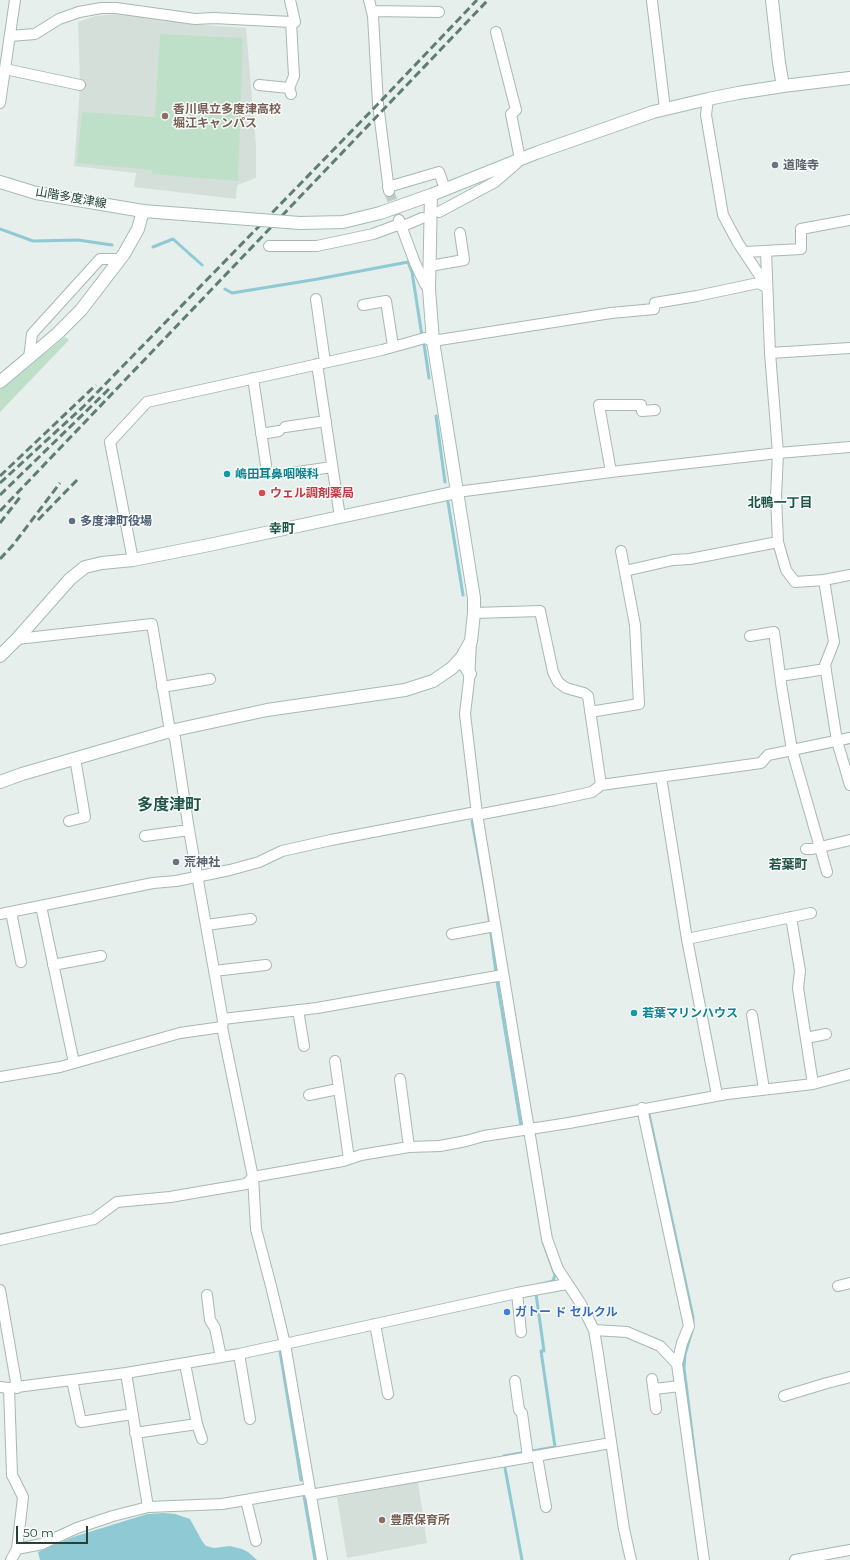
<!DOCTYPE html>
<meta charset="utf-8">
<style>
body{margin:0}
#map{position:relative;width:850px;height:1560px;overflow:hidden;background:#e6efeb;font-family:Montserrat,sans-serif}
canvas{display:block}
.scale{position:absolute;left:16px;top:1526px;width:72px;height:18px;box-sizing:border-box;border:2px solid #24423a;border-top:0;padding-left:5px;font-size:12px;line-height:14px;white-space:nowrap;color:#24423a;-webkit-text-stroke:3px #f7fbf9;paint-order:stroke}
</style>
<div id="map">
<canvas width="850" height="1560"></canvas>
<div class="scale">50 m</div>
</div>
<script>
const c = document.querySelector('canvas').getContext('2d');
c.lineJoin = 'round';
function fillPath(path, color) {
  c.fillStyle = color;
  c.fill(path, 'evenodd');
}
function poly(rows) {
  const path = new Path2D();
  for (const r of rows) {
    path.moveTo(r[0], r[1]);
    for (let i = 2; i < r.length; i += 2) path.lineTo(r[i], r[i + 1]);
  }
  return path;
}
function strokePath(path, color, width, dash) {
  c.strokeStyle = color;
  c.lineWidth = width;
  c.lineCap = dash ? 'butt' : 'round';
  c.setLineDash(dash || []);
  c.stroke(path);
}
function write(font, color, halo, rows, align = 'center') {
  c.font = font + ' Montserrat,"Noto Sans JP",sans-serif';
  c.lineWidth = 3;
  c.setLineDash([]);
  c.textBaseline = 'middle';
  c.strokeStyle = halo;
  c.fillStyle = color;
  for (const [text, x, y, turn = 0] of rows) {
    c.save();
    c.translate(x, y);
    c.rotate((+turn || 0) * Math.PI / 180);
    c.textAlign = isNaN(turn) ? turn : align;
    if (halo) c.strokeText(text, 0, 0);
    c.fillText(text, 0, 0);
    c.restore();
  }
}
const built = poly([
 [120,14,141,15,189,24,246,28,256,144,256,178,237,185,236,199,134,187,136,173,74,166,80,88,0,70,8,68,80,83,78,22,96,16],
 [418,1482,427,1543,347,1558,337,1497]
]);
const green = poly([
 [160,34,243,38,238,181,152,174,152,170,77,163,82,112,155,117],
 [65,337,69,340,0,412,0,390]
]);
const water = poly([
 [163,1513,175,1514,190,1519,202,1541,206,1546,214,1548,230,1546,242,1549,248,1552,257,1560,40,1560,38,1552,73,1537,147,1514]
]);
const stream = poly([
 [0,229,33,241,78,240,112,245],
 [153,247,173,239,202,265],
 [225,289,232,293,318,279,408,262,412,272,422,336],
 [424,344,429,378],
 [436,416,445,482],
 [448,502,463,595],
 [472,821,487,902,496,973],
 [497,981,521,1126],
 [649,1114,693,1317,693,1323],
 [542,1284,553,1281,555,1275,543,1242],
 [692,1331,685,1354,684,1368,701,1505],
 [280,1351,301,1480],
 [504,1456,555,1447,541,1351,544,1351,536,1294],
 [505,1468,522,1560],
 [304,1496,315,1560]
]);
const streetTunnel = poly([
 [389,191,399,220]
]);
const street = poly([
 [290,0,295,22,291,22,294,76,289,88,291,94],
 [369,0,373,16,378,104,389,191],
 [652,1,665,109],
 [372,11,439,12],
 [496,32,516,110,511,114,520,159],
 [10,36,35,34,59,19,79,12,101,8,116,8,195,19,214,18,291,22],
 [5,69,80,85],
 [259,85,289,88],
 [708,99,706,115,723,215,738,243,766,285],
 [0,103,15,0],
 [388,187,439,172,445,189],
 [439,212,495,182,517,163],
 [399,220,415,263,425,284,429,289],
 [401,227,422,218],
 [269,246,317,246,373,234,400,224],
 [766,251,770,353,778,453,776,497,778,542,786,570,795,582,824,580,850,575],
 [745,252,801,249,801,229,850,220],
 [430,266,464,260,460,233],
 [316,299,325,362],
 [363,305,386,301,393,346],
 [770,353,850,348],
 [29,358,32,334,100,259,120,259],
 [317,364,340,517],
 [253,378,266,465],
 [285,427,326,421],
 [261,434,279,431],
 [611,472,599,405,641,405,642,411,655,410],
 [291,473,332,467],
 [457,492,611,472,778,453,850,447],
 [133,560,110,442,147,402,382,350,425,338,433,341,611,313,654,309,655,303,697,296,758,283,766,287],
 [625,571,673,560,690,559,778,542],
 [824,580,834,642,825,665,837,741,850,785],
 [474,613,540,611,553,672,558,682,566,688,584,693,588,696,601,785],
 [750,636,774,632,782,690,792,750,827,872],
 [17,639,152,624,170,731,175,738,189,830,222,1015,223,1022,222,1027,253,1177,256,1229,271,1286,285,1344,322,1560],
 [471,641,469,680,465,714,477,814,547,1239,558,1269,581,1304,594,1330,598,1354,624,1529,631,1560],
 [780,676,826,669],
 [162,687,210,679],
 [590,712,639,704,635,625,621,551],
 [661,777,687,939,717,1095],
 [69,821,85,817,75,758],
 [145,836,189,830],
 [806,849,812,849,850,840],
 [41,906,74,1063],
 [11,912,21,962],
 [0,914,153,883,176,881,230,870,259,862,282,851,331,840,471,813,482,814,555,800,592,792,601,785,761,763,768,755,850,738],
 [791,917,800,971,798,988,813,1084],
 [206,925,251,919],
 [452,934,495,926],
 [687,939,811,913],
 [53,965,101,956],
 [214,971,266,965],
 [298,1010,304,1046],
 [752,1015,764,1089],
 [223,1019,317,1008,503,975],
 [806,1038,826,1034],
 [335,1061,349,1159],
 [0,1077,60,1067,180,1033,222,1027],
 [400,1079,409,1147],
 [309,1095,338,1089],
 [642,1108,689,1326,682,1343,677,1364],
 [0,1240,94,1219,117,1202,170,1197,246,1184,253,1177,343,1161,361,1155,409,1147,440,1146,466,1141,484,1136,569,1123,727,1094,813,1084,850,1074],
 [838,1286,850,1283],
 [0,1290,17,1388],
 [517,1293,521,1332],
 [207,1295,210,1320,215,1328,221,1357],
 [375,1324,388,1394],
 [594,1330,627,1332,660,1346,677,1364,704,1560],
 [239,1354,250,1419],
 [185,1364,197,1424,202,1439],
 [126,1373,148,1507],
 [652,1379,656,1409],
 [72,1380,81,1422,132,1414],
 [515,1381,519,1410,522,1413,528,1457],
 [0,1387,9,1388,126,1373,239,1354,517,1293,567,1284],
 [9,1388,12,1475,23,1497,17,1549,11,1560],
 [654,1389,680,1386],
 [784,1396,827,1383,850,1377],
 [135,1433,197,1424],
 [537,1456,546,1507],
 [310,1495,611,1443],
 [246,1500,256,1541],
 [17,1549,42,1544,77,1528,113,1516,148,1507,222,1504,309,1489],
 [795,1560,850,1550]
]);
const secondary = poly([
 [772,0,779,63,783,86],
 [0,182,36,193,143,211,248,219],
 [300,223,343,222,380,213,431,195,536,153,653,112,708,99,738,93,783,86,850,78],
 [0,382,57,334,81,310,124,254,138,229,143,211],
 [0,656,17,639,70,579,85,567,102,563,133,560,209,545,457,492],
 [455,665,460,663,464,664,470,674],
 [0,782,22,774,170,731,267,710,405,690,433,681,452,668,462,657,471,641,474,613,474,598,433,341,429,289,431,195]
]);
const rail = poly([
 [0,476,96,385],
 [0,483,84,406,378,104,477,0],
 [0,495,110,388],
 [0,511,488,0],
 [38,520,79,478],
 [0,523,21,496],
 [0,559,13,545,60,483]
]);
const secondaryBridge = poly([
 [248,219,300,223]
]);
const markers = [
 [165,116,4,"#8d6e63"],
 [775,165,4,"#6b7280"],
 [227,474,4,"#0f9aa8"],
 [262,493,4,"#e0444e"],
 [72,521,4,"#5c6f8a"],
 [176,862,4,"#6b7280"],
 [634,1013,4,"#0f9aa8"],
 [507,1312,4,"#3f7fe0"],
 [382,1520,4,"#8d6e63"]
];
const educationNames = [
 ["香川県立多度津高校",173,109],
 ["堀江キャンパス",173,123],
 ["豊原保育所",390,1520]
];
const worshipNames = [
 ["道隆寺",783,165],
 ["荒神社",184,862]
];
const streetNames = [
 ["山階多度津線",71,198,10]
];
const cultureNames = [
 ["嶋田耳鼻咽喉科",235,474],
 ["若葉マリンハウス",642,1013]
];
const healthNames = [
 ["ウェル調剤薬局",270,493]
];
const serviceNames = [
 ["多度津町役場",80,521]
];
const shopNames = [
 ["ガトー ド セルクル",515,1312]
];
const neighbourhoodNames = [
 ["北鴨一丁目",780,503],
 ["幸町",282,529],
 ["若葉町",788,865]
];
const districtNames = [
 ["多度津町",169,805]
];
fillPath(built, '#d4dfda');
fillPath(green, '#bfe0c8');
fillPath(water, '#8ec9d4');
strokePath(stream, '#8ec9d4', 3);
strokePath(streetTunnel, '#bfccc8', 10, [10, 5]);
strokePath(street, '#a8b8b2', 12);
strokePath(secondary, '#a4bbb3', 14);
strokePath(street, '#fff', 10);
strokePath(secondary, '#fff', 12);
strokePath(rail, '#5f7d75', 3, [8, 4]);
strokePath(secondaryBridge, '#a4bbb3', 14, []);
strokePath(secondaryBridge, '#fff', 12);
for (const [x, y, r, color] of markers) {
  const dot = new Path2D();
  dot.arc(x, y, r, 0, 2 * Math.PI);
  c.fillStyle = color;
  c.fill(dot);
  strokePath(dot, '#f7fbf9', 1.5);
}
write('bold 12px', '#785e54', '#f7fbf9', educationNames, 'left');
write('bold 12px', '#5b616d', '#f7fbf9', worshipNames, 'left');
write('12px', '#24423a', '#f7fbf9', streetNames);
write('bold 12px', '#0d838f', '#f7fbf9', cultureNames, 'left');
write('bold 12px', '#be3a42', '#f7fbf9', healthNames, 'left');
write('bold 12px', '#4e5e75', '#f7fbf9', serviceNames, 'left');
write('bold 12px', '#366cbe', '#f7fbf9', shopNames, 'left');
write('bold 13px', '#1f5548', '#f7fbf9', neighbourhoodNames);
write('bold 16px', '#1f5548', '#f7fbf9', districtNames);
</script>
